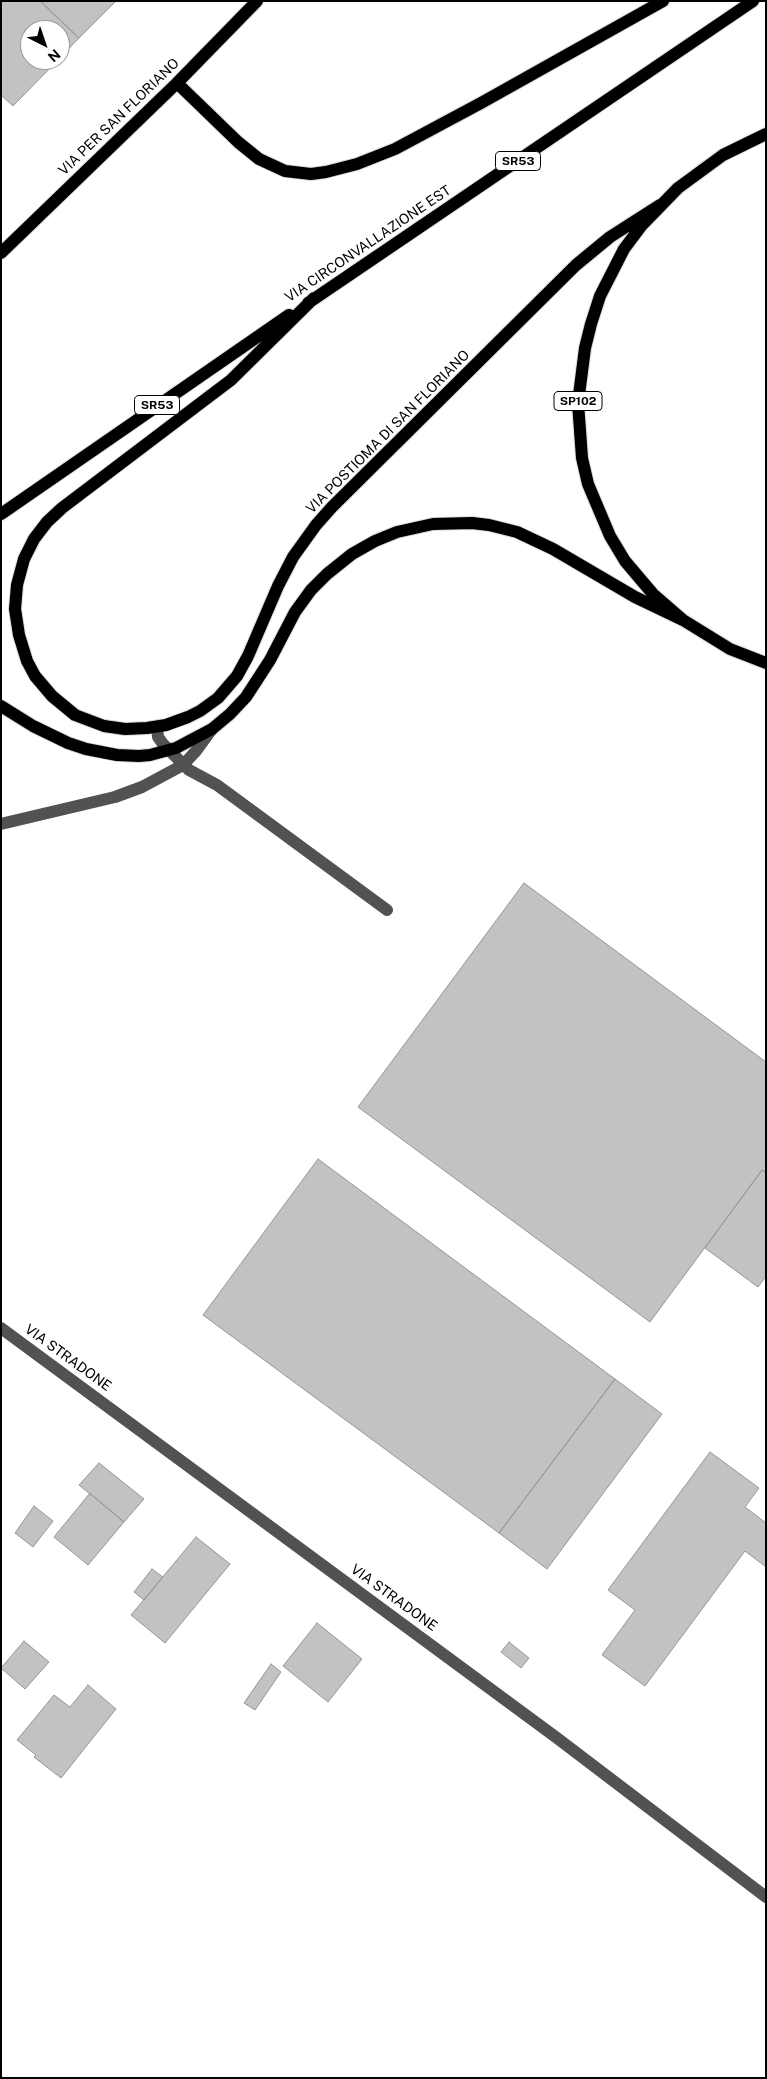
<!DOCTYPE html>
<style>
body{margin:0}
#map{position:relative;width:767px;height:2079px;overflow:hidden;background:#fff;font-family:"Public Sans",sans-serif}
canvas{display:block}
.frame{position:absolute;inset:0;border:2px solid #000;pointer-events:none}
.north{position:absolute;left:20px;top:20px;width:50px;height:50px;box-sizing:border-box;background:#fff;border:1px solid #999;border-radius:50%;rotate:139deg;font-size:14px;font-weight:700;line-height:20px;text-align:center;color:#000}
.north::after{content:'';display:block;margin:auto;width:18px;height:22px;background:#000;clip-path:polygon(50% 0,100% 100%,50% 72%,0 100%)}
</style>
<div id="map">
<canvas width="767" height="2079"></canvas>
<div class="frame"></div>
<div class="north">N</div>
</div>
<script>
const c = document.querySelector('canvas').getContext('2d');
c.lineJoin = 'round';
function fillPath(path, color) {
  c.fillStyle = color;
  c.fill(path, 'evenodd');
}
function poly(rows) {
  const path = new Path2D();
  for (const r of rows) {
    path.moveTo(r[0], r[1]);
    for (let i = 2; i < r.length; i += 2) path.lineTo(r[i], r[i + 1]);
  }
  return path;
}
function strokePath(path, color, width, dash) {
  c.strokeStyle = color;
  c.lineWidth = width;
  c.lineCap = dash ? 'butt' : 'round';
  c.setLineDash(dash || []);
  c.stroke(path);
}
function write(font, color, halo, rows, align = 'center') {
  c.font = font + ' "Public Sans",sans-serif';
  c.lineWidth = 4;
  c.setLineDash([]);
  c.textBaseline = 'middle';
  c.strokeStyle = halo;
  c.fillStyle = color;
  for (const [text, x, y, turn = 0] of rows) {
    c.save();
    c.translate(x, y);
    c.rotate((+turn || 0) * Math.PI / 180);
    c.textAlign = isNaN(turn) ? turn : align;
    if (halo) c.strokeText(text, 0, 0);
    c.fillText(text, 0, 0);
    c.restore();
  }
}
const building = poly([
 [1,1,40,1,79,38,60,58,60,30,30,30,30,60,58,60,13,106,1,95,1,1],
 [40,1,116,1,79,38,40,1],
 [524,883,766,1062,766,1173,762,1170,650,1322,358,1107,524,883],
 [318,1159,615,1379,499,1533,203,1315,318,1159],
 [762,1170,766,1173,766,1276,758,1287,705,1248,762,1170],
 [615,1379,662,1414,547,1569,499,1533,615,1379],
 [710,1452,759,1488,745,1507,766,1523,766,1567,745,1551,645,1686,602,1655,635,1610,608,1590,710,1452],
 [99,1463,144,1499,124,1522,79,1485,99,1463],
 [90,1493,124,1522,88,1565,54,1537,90,1493],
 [34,1506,53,1521,33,1547,15,1533,34,1506],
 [196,1537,230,1564,165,1643,131,1615,196,1537],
 [152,1569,163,1577,144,1600,134,1592,152,1569],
 [317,1623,362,1659,328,1702,283,1666,317,1623],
 [24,1641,49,1662,25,1689,1,1668,24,1641],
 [509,1642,529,1658,521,1668,501,1652,509,1642],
 [271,1664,281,1672,255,1710,244,1703,271,1664],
 [88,1685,116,1709,61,1778,34,1757,36,1755,17,1740,54,1695,70,1707,88,1685]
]);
const minor = poly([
 [157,727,158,737,163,744,189,770,217,785,387,910],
 [1,824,115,797,142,787,183,765,196,751,212,729],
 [1,1328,557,1738,766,1897]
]);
const major = poly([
 [177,83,238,142,259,159,285,171,311,174,326,172,357,164,395,149,481,103,663,1],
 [766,134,723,155,678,188,642,225,624,249,600,296,591,324,585,348,578,403,582,458,588,484,610,536,625,561,653,594,683,620,730,649,766,663],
 [1,253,177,83,257,1],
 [314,298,231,380,62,508,47,522,34,539,24,559,17,585,15,609,19,635,27,661,35,676,52,696,75,715,104,726,125,729,147,728,166,725,188,717,200,711,218,698,237,676,248,656,278,586,293,557,316,525,332,507,576,265,610,237,660,205],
 [308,303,753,1],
 [1,514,289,315],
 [1,706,33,726,68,743,86,749,117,755,139,756,150,755,176,748,212,729,230,714,246,697,270,660,295,612,311,590,327,574,352,554,375,541,397,532,433,524,472,523,489,525,517,532,553,549,635,597,683,620]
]);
const shields = [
 [518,161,45],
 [578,401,48],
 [157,405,45]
];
const shieldNames = [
 ["SR53",518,161],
 ["SP102",578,401],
 ["SR53",157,405]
];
const streetNames = [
 ["VIA PER SAN FLORIANO",119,117,-44],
 ["VIA CIRCONVALLAZIONE EST",368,244,-34],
 ["VIA POSTIOMA DI SAN FLORIANO",388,432,-45],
 ["VIA STRADONE",68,1358,36],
 ["VIA STRADONE",394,1598,36]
];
fillPath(building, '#c2c2c2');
strokePath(building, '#969696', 1);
strokePath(major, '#dbdbdb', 14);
strokePath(minor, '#525252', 12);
strokePath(major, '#000', 12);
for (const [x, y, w] of shields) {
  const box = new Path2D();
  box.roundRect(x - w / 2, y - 9.5, w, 19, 4);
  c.fillStyle = '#fff';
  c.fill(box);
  strokePath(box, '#000', 1);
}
write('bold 12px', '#000', null, shieldNames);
write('14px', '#000', '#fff', streetNames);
</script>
